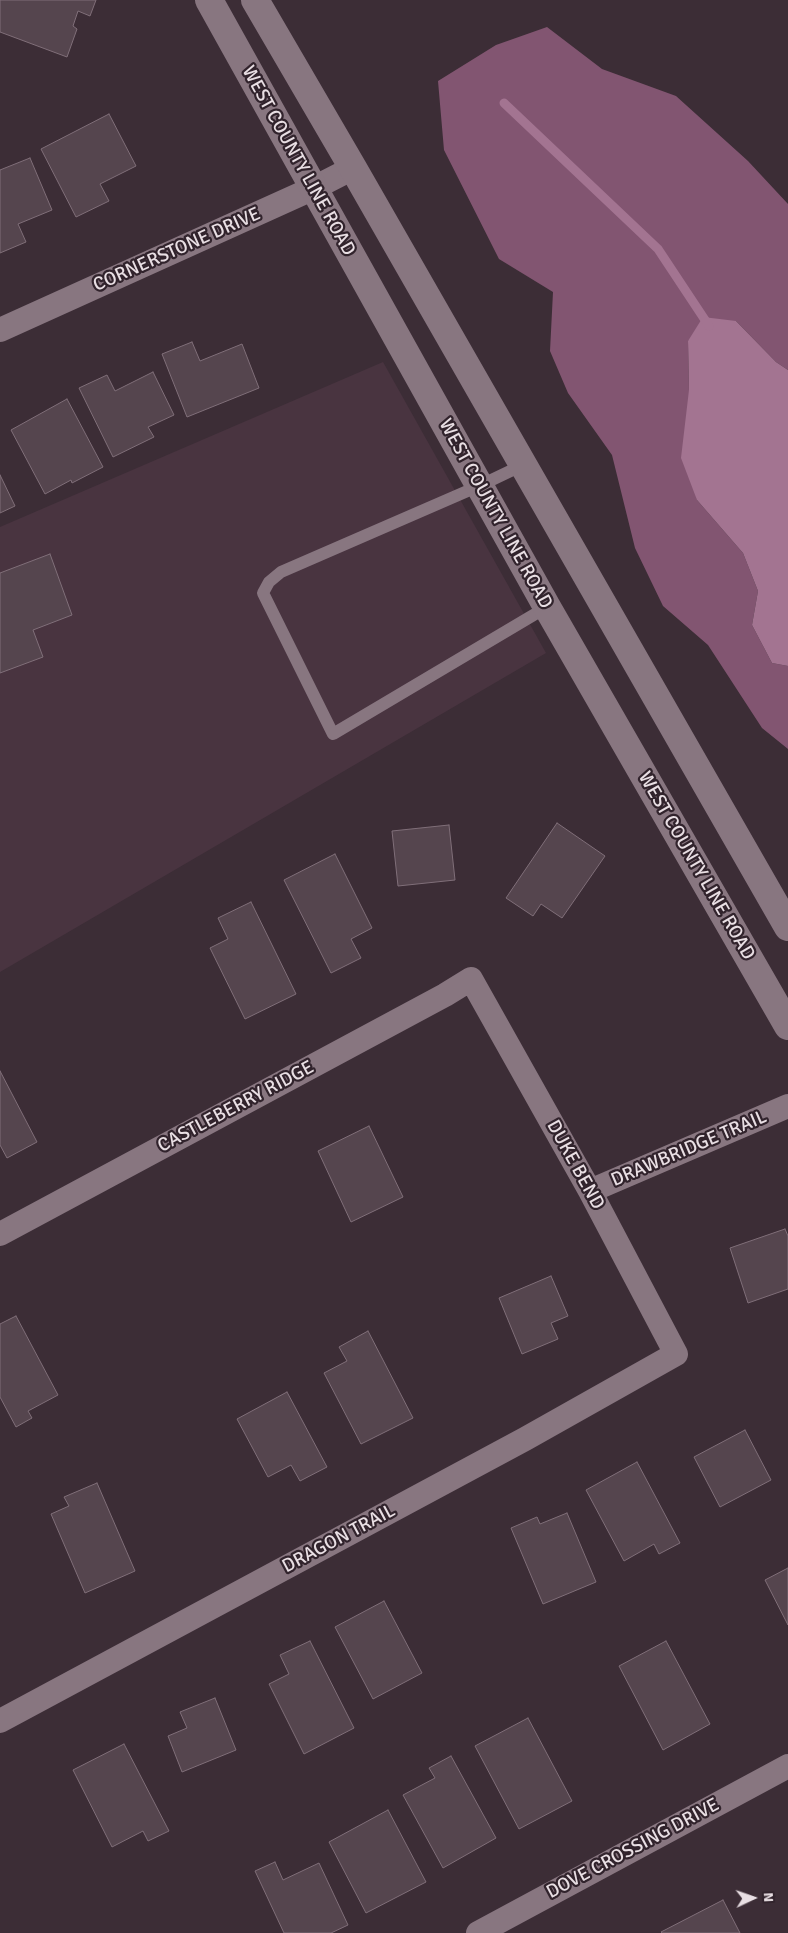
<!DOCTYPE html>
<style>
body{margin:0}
#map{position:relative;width:788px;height:1933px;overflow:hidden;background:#3c2d36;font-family:Signika,sans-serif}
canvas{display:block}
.north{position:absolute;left:728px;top:1873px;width:50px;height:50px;-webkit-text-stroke:4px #31232c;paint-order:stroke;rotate:87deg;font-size:14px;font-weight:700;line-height:20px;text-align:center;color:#e9dfe4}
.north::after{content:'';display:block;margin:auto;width:18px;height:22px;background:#e9dfe4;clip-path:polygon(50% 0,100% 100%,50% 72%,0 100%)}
</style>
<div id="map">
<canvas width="788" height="1933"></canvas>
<div class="north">N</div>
</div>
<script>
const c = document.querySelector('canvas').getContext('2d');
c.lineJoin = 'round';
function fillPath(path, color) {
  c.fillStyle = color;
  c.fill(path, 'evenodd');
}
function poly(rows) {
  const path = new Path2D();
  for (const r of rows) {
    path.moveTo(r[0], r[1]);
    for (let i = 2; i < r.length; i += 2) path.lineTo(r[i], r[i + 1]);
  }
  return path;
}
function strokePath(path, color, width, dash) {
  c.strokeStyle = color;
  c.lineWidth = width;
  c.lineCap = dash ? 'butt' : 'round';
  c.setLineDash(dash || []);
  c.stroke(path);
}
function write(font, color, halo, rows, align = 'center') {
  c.font = font + ' Signika,sans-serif';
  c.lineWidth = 4.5;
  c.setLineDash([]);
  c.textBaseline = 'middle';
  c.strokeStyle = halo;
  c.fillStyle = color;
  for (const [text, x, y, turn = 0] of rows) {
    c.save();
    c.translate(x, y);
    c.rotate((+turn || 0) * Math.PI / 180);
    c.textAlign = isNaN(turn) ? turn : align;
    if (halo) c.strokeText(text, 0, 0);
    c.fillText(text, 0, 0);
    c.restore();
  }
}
const built = poly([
 [383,362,546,653,0,972,0,527]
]);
const forest = poly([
 [547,27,602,69,676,96,748,161,788,204,788,370,776,362,736,321,688,341,689,390,697,500,743,553,758,591,752,625,772,663,788,666,788,749,762,728,708,645,663,606,635,548,612,455,568,393,550,351,553,292,499,259,444,150,438,81,496,45]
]);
const water = poly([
 [703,317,736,321,776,362,788,370,788,666,772,663,752,625,758,591,743,553,697,500,681,458,689,390,688,341]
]);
const stream = poly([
 [504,103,658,249,709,326]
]);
const building = poly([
 [0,0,96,0,90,16,78,11,73,26,77,29,67,57,0,32,0,0],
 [109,114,136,166,100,184,109,201,76,217,41,149,109,114],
 [30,158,52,210,18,224,26,242,0,253,0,170,30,158],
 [192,342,200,361,242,344,259,388,187,417,162,354,192,342],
 [153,372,174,415,148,427,154,437,113,457,79,388,107,375,115,391,153,372],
 [67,399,103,467,72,483,71,480,45,494,11,430,67,399],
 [0,475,15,506,0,513,0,475],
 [50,554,72,615,33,630,43,657,0,673,0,573,50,554],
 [557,823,605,856,562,918,541,904,533,916,506,898,557,823],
 [449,825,455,880,398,886,392,831,449,825],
 [335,854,372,928,351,939,361,958,331,973,284,880,335,854],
 [251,902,296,994,245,1019,210,948,228,939,218,918,251,902],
 [0,1071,37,1142,7,1158,0,1145,0,1071],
 [369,1126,403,1197,351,1222,318,1151,369,1126],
 [785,1229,788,1236,788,1289,748,1303,730,1248,785,1229],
 [551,1276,568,1316,551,1323,558,1339,522,1354,499,1298,551,1276],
 [16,1316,58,1395,28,1411,32,1418,16,1427,0,1397,0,1324,16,1316],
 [368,1331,413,1418,361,1444,324,1373,347,1361,339,1347,368,1331],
 [287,1392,327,1467,300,1481,291,1465,268,1477,237,1419,287,1392],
 [745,1430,771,1480,720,1507,694,1457,745,1430],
 [637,1462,680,1543,659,1554,654,1544,624,1561,586,1490,637,1462],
 [97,1483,135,1571,85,1593,51,1514,69,1506,64,1497,97,1483],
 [567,1513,596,1582,543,1604,511,1528,537,1517,540,1524,567,1513],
 [788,1568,788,1625,765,1580,788,1568],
 [384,1601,422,1673,373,1699,335,1627,384,1601],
 [310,1641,354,1728,304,1754,269,1684,289,1674,280,1655,310,1641],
 [666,1641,710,1724,663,1750,619,1666,666,1641],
 [215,1698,236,1750,182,1772,168,1736,187,1728,180,1712,215,1698],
 [528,1718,572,1801,519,1829,475,1746,528,1718],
 [124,1744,169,1831,148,1841,143,1831,112,1847,73,1770,124,1744],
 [451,1756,496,1838,443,1868,403,1795,435,1778,429,1768,451,1756],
 [388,1810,426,1882,366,1913,329,1842,388,1810],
 [275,1862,283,1880,319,1863,348,1925,331,1933,284,1933,255,1871,275,1862],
 [723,1900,740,1933,662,1933,661,1932,723,1900]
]);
const service = poly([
 [523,465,479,486,281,572,269,582,263,593,333,734,547,607]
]);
const minor = poly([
 [0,330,314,188,353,168],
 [590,1191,788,1106],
 [0,1234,445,995,471,979,590,1191,676,1354,525,1439,0,1721],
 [478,1933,788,1766]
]);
const secondary = poly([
 [209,0,547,607,788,1026],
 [255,0,353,168,788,927]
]);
const streetNames = [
 ["WEST COUNTY LINE ROAD",298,161,61],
 ["CORNERSTONE DRIVE",177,250,-24],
 ["WEST COUNTY LINE ROAD",495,514,61],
 ["WEST COUNTY LINE ROAD",696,866,60],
 ["CASTLEBERRY RIDGE",236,1107,-28],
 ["DRAWBRIDGE TRAIL",689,1149,-23],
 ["DUKE BEND",575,1165,61],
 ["DRAGON TRAIL",339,1539,-28],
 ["DOVE CROSSING DRIVE",633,1849,-28]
];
fillPath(built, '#493440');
fillPath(forest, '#825571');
fillPath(water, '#a37491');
strokePath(stream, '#a37491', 9);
fillPath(building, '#55454e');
strokePath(building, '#806f79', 1);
strokePath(service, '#887680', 12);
strokePath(minor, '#887680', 24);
strokePath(secondary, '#887680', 28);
write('19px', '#e9dfe4', '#31232c', streetNames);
</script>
